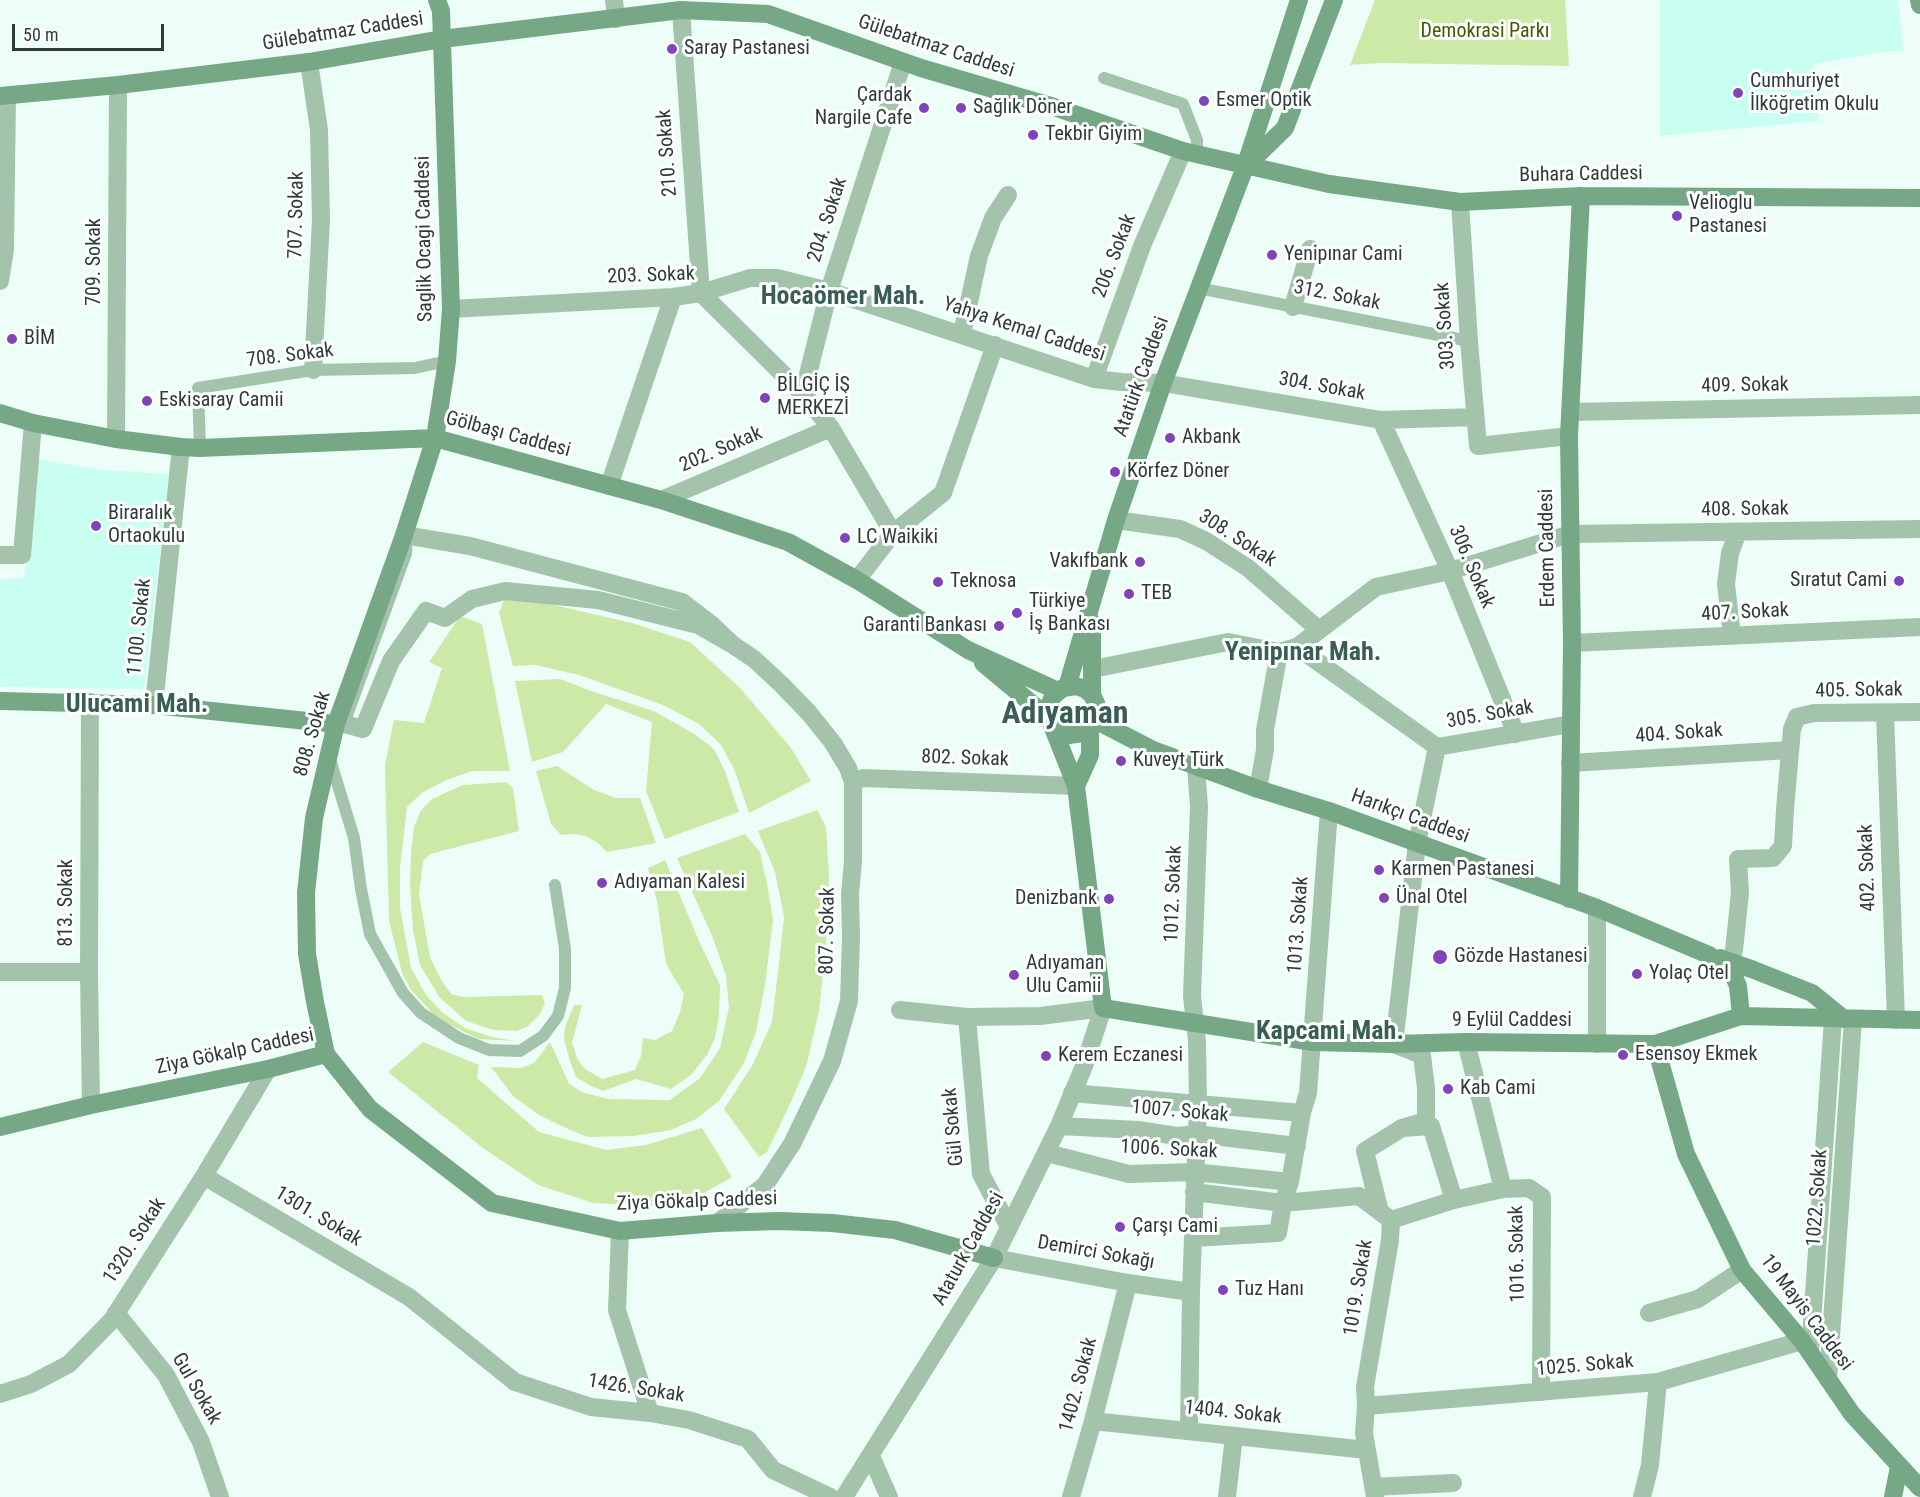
<!DOCTYPE html>
<meta charset="utf-8">
<style>
body{margin:0}
#map{position:relative;width:1920px;height:1497px;overflow:hidden;background:#edfef9;font-family:"Roboto Condensed",sans-serif}
canvas{display:block}
.scale{position:absolute;left:12px;top:24px;width:152px;height:27px;box-sizing:border-box;border:3px solid #2c3d39;border-top:0;padding-left:8px;font-size:18px;line-height:21px;white-space:nowrap;color:#2c3d39;-webkit-text-stroke:4px #fff;paint-order:stroke}
</style>
<div id="map">
<canvas width="1920" height="1497"></canvas>
<div class="scale">50 m</div>
</div>
<script>
const c = document.querySelector('canvas').getContext('2d');
c.lineJoin = 'round';
function fillPath(path, color) {
  c.fillStyle = color;
  c.fill(path, 'evenodd');
}
function poly(rows) {
  const path = new Path2D();
  for (const r of rows) {
    path.moveTo(r[0], r[1]);
    for (let i = 2; i < r.length; i += 2) path.lineTo(r[i], r[i + 1]);
  }
  return path;
}
function strokePath(path, color, width, dash) {
  c.strokeStyle = color;
  c.lineWidth = width;
  c.lineCap = dash ? 'butt' : 'round';
  c.setLineDash(dash || []);
  c.stroke(path);
}
function write(font, color, halo, rows, align = 'center') {
  c.font = font + ' "Roboto Condensed",sans-serif';
  c.lineWidth = 6;
  c.setLineDash([]);
  c.textBaseline = 'middle';
  c.strokeStyle = halo;
  c.fillStyle = color;
  for (const [text, x, y, turn = 0] of rows) {
    c.save();
    c.translate(x, y);
    c.rotate((+turn || 0) * Math.PI / 180);
    c.textAlign = isNaN(turn) ? turn : align;
    if (halo) c.strokeText(text, 0, 0);
    c.fillText(text, 0, 0);
    c.restore();
  }
}
const built = poly([
 [1660,0,1898,0,1904,51,1887,51,1814,64,1819,121,1660,136],
 [36,459,102,470,169,474,144,689,0,687,0,579,24,578]
]);
const green = poly([
 [1375,0,1565,0,1569,66,1381,63,1350,65],
 [506,594,632,623,690,642,740,688,791,748,811,781,749,813,734,769,721,745,699,724,663,705,579,675,536,665,513,666,499,613],
 [460,616,482,624,510,771,472,771,447,780,423,792,407,807,400,868,400,908,411,968,426,995,443,1013,465,1028,492,1037,515,1041,478,1039,437,1018,411,990,402,973,389,921,385,765,394,720,424,723,442,668,429,662],
 [560,679,594,692,654,711,696,735,714,749,725,771,739,812,665,839,646,791,652,722,606,704,563,752,532,762,515,681],
 [557,766,594,790,616,798,640,798,656,843,607,852,598,843,586,836,574,834,561,835,551,824,536,771],
 [506,782,513,788,519,831,430,854,423,861,419,895,430,957,440,978,451,994,463,997,542,995,545,1003,540,1014,527,1027,517,1031,493,1030,466,1021,440,998,420,965,413,930,410,885,411,852,414,827,421,810,432,799,463,785],
 [817,810,826,827,829,875,826,945,819,1011,806,1067,791,1102,767,1152,759,1157,724,1109,752,1066,772,1022,779,963,784,917,775,872,758,831],
 [745,834,760,852,768,889,773,920,765,985,756,1032,744,1063,719,1101,696,1119,671,1130,634,1136,588,1137,568,1129,539,1115,513,1096,491,1067,522,1068,535,1062,550,1042,569,1084,584,1093,609,1099,670,1100,700,1078,720,1048,729,1007,726,976,713,938,677,858],
 [665,860,699,941,720,985,719,1016,715,1038,707,1055,691,1075,671,1089,636,1079,603,1091,589,1085,576,1077,570,1061,564,1039,565,1027,574,1005,582,1005,572,1043,578,1060,585,1069,602,1079,635,1070,641,1056,643,1038,655,1040,672,1031,680,1012,684,994,666,964,657,901,648,868],
 [423,1042,479,1065,477,1078,539,1132,606,1150,646,1145,702,1128,732,1177,704,1193,658,1206,593,1203,538,1185,483,1148,388,1072]
]);
const lane = poly([
 [1104,78,1183,104,1197,140,1197,154],
 [1198,288,1469,341],
 [200,448,198,388,313,370,415,368,447,361],
 [330,759,354,838,361,889,370,934,403,993,421,1013,459,1038,489,1050,520,1051,543,1036,558,1016,565,988,565,949,555,885]
]);
const street = poly([
 [614,0,616,19],
 [681,10,701,293,750,278,777,278,829,291,1094,379,1122,382,1163,383,1381,420,1475,417],
 [309,62,319,130,321,220,313,370],
 [1460,202,1469,341,1478,446,1569,436],
 [0,281,5,249,7,96],
 [1293,307,1310,249],
 [451,309,673,297,701,293,803,394,831,428,884,518,893,533,857,580],
 [962,334,979,256,993,218,1008,195],
 [1094,379,1142,246,1183,151],
 [803,394,829,291,903,62],
 [1570,412,1920,405],
 [1381,420,1450,571,1516,734],
 [116,439,118,85],
 [609,486,673,297],
 [661,500,831,428],
 [1116,520,1180,529,1206,541,1248,568,1318,629],
 [893,533,943,493,995,345],
 [404,535,470,546,682,602,712,625,733,645,698,625,598,600,505,591,472,599,445,618,426,611,391,661,363,729,341,723,403,553,404,535],
 [0,555,22,555,33,423],
 [1732,636,1726,584,1730,553,1738,532],
 [1572,643,1920,627],
 [1297,647,1376,587,1450,571,1570,534,1920,529],
 [1093,669,1228,642,1279,652,1297,647,1437,747,1571,724],
 [90,702,89,972,91,1105],
 [154,705,181,447],
 [1885,713,1896,1020],
 [1570,763,1790,750],
 [853,782,863,778,1076,786],
 [1258,789,1265,750,1265,730,1279,652],
 [1730,962,1734,950,1740,893,1738,859,1773,858,1783,846,1785,809,1792,729,1797,717,1814,713,1920,712],
 [0,972,89,972],
 [967,1017,981,1174,1009,1227],
 [1466,1042,1503,1189,1529,1188,1542,1197,1541,1392],
 [1597,1044,1597,908],
 [1072,1093,1302,1113],
 [1059,1126,1138,1130,1177,1136,1196,1134,1297,1146],
 [1402,1128,1426,1121,1426,1088,1422,1055,1394,1044,1417,843,1437,747],
 [1047,1153,1129,1174,1194,1172,1290,1182],
 [204,1176,409,1297,515,1382,591,1407,650,1413,689,1420,748,1439,773,1470,830,1497],
 [1194,1192,1283,1203,1359,1196,1391,1220,1390,1240,1365,1387,1366,1406,1364,1433,1375,1497],
 [1380,1212,1365,1151,1402,1128,1431,1126,1454,1200],
 [1391,1220,1454,1200,1503,1189],
 [717,1223,765,1185,792,1144,832,1061,849,1001,851,937,850,894,853,861,853,782,848,768,833,743,809,713,782,685,754,659,733,645],
 [620,1231,617,1310,650,1413],
 [1193,1238,1278,1233,1283,1203,1290,1182,1302,1113,1308,1093,1329,811],
 [994,1258,1128,1283,1191,1292],
 [116,1313,166,1375,201,1442,220,1497],
 [1649,1313,1698,1299,1742,1270],
 [1810,1352,1833,1019],
 [1828,1379,1853,1020],
 [0,1394,31,1384,69,1364,112,1320,204,1176,268,1069],
 [1366,1406,1658,1382,1802,1341],
 [1093,1421,1367,1450],
 [1189,1431,1191,1292,1198,1105,1197,1041,1192,996,1199,807,1196,766],
 [871,1456,889,1497],
 [1373,1487,1453,1483],
 [844,1497,994,1258,1059,1126,1084,1066,1103,1008,1040,1016,967,1017,900,1010],
 [1071,1497,1093,1421,1128,1283],
 [1227,1497,1234,1436],
 [1642,1497,1650,1465,1658,1382]
]);
const secondary = poly([
 [1919,0,1920,5],
 [0,96,118,85,309,62,442,39,681,10,768,14,921,68,1054,107,1183,151,1329,184,1460,202,1581,196,1920,198],
 [1247,165,1285,128,1334,0],
 [0,413,33,423,116,439,181,447,200,448,435,438,661,500,788,542,857,580,968,650,1058,691],
 [983,663,1049,718],
 [1067,687,1116,520,1163,383,1245,167,1299,0],
 [1092,695,1092,622],
 [0,701,154,705,336,724],
 [1095,720,1153,750,1258,789,1329,811,1597,908,1709,955,1730,971,1735,979,1738,986,1741,1016],
 [1054,726,1061,732,1069,735,1083,733,1090,728,1095,720,1097,712,1096,703,1092,695,1085,689,1076,686,1063,688,1053,696,1048,709,1049,718,1076,786,1103,1008,1313,1042,1394,1044,1466,1042,1655,1044,1741,1016,1920,1020],
 [1076,786,1090,755,1090,728],
 [1569,899,1572,643,1569,436,1581,196],
 [1720,958,1754,970,1812,993,1844,1019],
 [1655,1044,1686,1154,1742,1270,1802,1341,1852,1414,1920,1488],
 [326,1054,315,1002,307,954,306,893,314,818,336,724,404,535,435,438,447,361,451,309,441,11,437,0],
 [0,1127,91,1105,268,1069,326,1054,370,1109,492,1203,620,1231,717,1223,779,1221,832,1223,895,1230,994,1258],
 [1893,1497,1899,1467]
]);
const markers = [
 [672,49,6,"#7f44ba"],
 [1738,93,6,"#7f44ba"],
 [1204,101,6,"#7f44ba"],
 [924,108,6,"#7f44ba"],
 [961,108,6,"#7f44ba"],
 [1033,135,6,"#7f44ba"],
 [1677,216,6,"#7f44ba"],
 [1272,255,6,"#7f44ba"],
 [12,339,6,"#7f44ba"],
 [765,398,6,"#7f44ba"],
 [147,401,6,"#7f44ba"],
 [1170,438,6,"#7f44ba"],
 [1115,472,6,"#7f44ba"],
 [96,526,6,"#7f44ba"],
 [845,538,6,"#7f44ba"],
 [1140,562,6,"#7f44ba"],
 [1899,581,6,"#7f44ba"],
 [938,582,6,"#7f44ba"],
 [1129,594,6,"#7f44ba"],
 [1017,613,6,"#7f44ba"],
 [999,626,6,"#7f44ba"],
 [1121,761,6,"#7f44ba"],
 [1379,870,6,"#7f44ba"],
 [602,883,6,"#7f44ba"],
 [1384,898,6,"#7f44ba"],
 [1109,899,6,"#7f44ba"],
 [1440,957,8,"#7f44ba"],
 [1637,974,6,"#7f44ba"],
 [1014,975,6,"#7f44ba"],
 [1623,1055,6,"#7f44ba"],
 [1046,1056,6,"#7f44ba"],
 [1448,1089,6,"#7f44ba"],
 [1120,1227,6,"#7f44ba"],
 [1223,1290,6,"#7f44ba"]
];
const streetNames = [
 ["Gülebatmaz Caddesi",343,32,-9],
 ["Gülebatmaz Caddesi",936,47,18],
 ["210. Sokak",668,153,-94],
 ["Buhara Caddesi",1581,175,-1],
 ["707. Sokak",297,215,-89],
 ["204. Sokak",828,220,-72],
 ["Saglik Ocagi Caddesi",425,239,-91],
 ["206. Sokak",1115,256,-69],
 ["709. Sokak",95,262,-90],
 ["203. Sokak",651,276,-2],
 ["312. Sokak",1337,296,11],
 ["303. Sokak",1446,326,-94],
 ["Yahya Kemal Caddesi",1024,330,18],
 ["708. Sokak",290,356,-7],
 ["Atatürk Caddesi",1142,377,-70],
 ["409. Sokak",1745,386,-1],
 ["304. Sokak",1322,387,10],
 ["Gölbaşı Caddesi",508,435,15],
 ["202. Sokak",721,450,-23],
 ["408. Sokak",1745,510,-1],
 ["308. Sokak",1237,539,33],
 ["Erdem Caddesi",1548,548,-91],
 ["306. Sokak",1471,567,67],
 ["407. Sokak",1745,613,-3],
 ["1100. Sokak",140,627,-84],
 ["405. Sokak",1859,691,-1],
 ["305. Sokak",1490,715,-10],
 ["808. Sokak",313,734,-74],
 ["404. Sokak",1679,734,-4],
 ["802. Sokak",965,759,2],
 ["Harıkçı Caddesi",1410,817,20],
 ["402. Sokak",1868,868,-92],
 ["1012. Sokak",1174,894,-88],
 ["813. Sokak",67,903,-90],
 ["1013. Sokak",1299,925,-86],
 ["807. Sokak",828,931,-89],
 ["9 Eylül Caddesi",1512,1021],
 ["Ziya Gökalp Caddesi",235,1052,-12],
 ["1007. Sokak",1180,1112,5],
 ["Gül Sokak",954,1127,-95],
 ["1006. Sokak",1169,1150,3],
 ["1022. Sokak",1818,1198,-86],
 ["Ziya Gökalp Caddesi",697,1202,-2],
 ["1301. Sokak",318,1217,31],
 ["1320. Sokak",135,1241,-57],
 ["Ataturk Caddesi",969,1249,-61],
 ["Demirci Sokağı",1096,1253,10],
 ["1016. Sokak",1518,1254,-91],
 ["1019. Sokak",1359,1288,-81],
 ["19 Mayis Caddesi",1806,1313,53],
 ["1025. Sokak",1585,1366,-5],
 ["1402. Sokak",1079,1385,-75],
 ["Gul Sokak",196,1389,60],
 ["1426. Sokak",636,1389,9],
 ["1404. Sokak",1233,1413,6]
];
const parkNames = [
 ["Demokrasi Parkı",1485,32]
];
const poiNames = [
 ["Saray Pastanesi",684,49],
 ["Cumhuriyet",1750,82],
 ["İlköğretim Okulu",1750,105],
 ["Çardak",912,96,"right"],
 ["Nargile Cafe",912,119,"right"],
 ["Esmer Optik",1216,101],
 ["Sağlık Döner",973,108],
 ["Tekbir Giyim",1045,135],
 ["Velioglu",1689,204],
 ["Pastanesi",1689,227],
 ["Yenipınar Cami",1284,255],
 ["BİM",24,339],
 ["BİLGİÇ İŞ",777,386],
 ["MERKEZİ",777,409],
 ["Eskisaray Camii",159,401],
 ["Akbank",1182,438],
 ["Körfez Döner",1127,472],
 ["Biraralık",108,514],
 ["Ortaokulu",108,537],
 ["LC Waikiki",857,538],
 ["Vakıfbank",1128,562,"right"],
 ["Sıratut Cami",1887,581,"right"],
 ["Teknosa",950,582],
 ["TEB",1141,594],
 ["Türkiye",1029,602],
 ["İş Bankası",1029,625],
 ["Garanti Bankası",987,626,"right"],
 ["Kuveyt Türk",1133,761],
 ["Karmen Pastanesi",1391,870],
 ["Adıyaman Kalesi",614,883],
 ["Ünal Otel",1396,898],
 ["Denizbank",1097,899,"right"],
 ["Gözde Hastanesi",1454,957],
 ["Adıyaman",1026,964],
 ["Ulu Camii",1026,987],
 ["Yolaç Otel",1649,974],
 ["Esensoy Ekmek",1635,1055],
 ["Kerem Eczanesi",1058,1056],
 ["Kab Cami",1460,1089],
 ["Çarşı Cami",1132,1227],
 ["Tuz Hanı",1235,1290]
];
const districtNames = [
 ["Hocaömer Mah.",843,297],
 ["Yenipınar Mah.",1303,653],
 ["Ulucami Mah.",137,705],
 ["Kapcami Mah.",1330,1032]
];
const townNames = [
 ["Adıyaman",1065,715]
];
fillPath(built, '#c9fff1');
fillPath(green, '#cce9a7');
strokePath(lane, '#a3c4ab', 12);
strokePath(street, '#a3c4ab', 18);
strokePath(secondary, '#77a885', 18);
for (const [x, y, r, color] of markers) {
  const dot = new Path2D();
  dot.arc(x, y, r, 0, 2 * Math.PI);
  c.fillStyle = color;
  c.fill(dot);
  strokePath(dot, '#fff', 2);
}
write('20px', '#2c3d39', '#fff', streetNames);
write('20px', '#3f5a00', '#fff', parkNames);
write('20px', '#2c3d39', '#fff', poiNames, 'left');
write('bold 26px', '#385f56', '#fff', districtNames);
write('bold 32px', '#385f56', '#fff', townNames);
</script>
